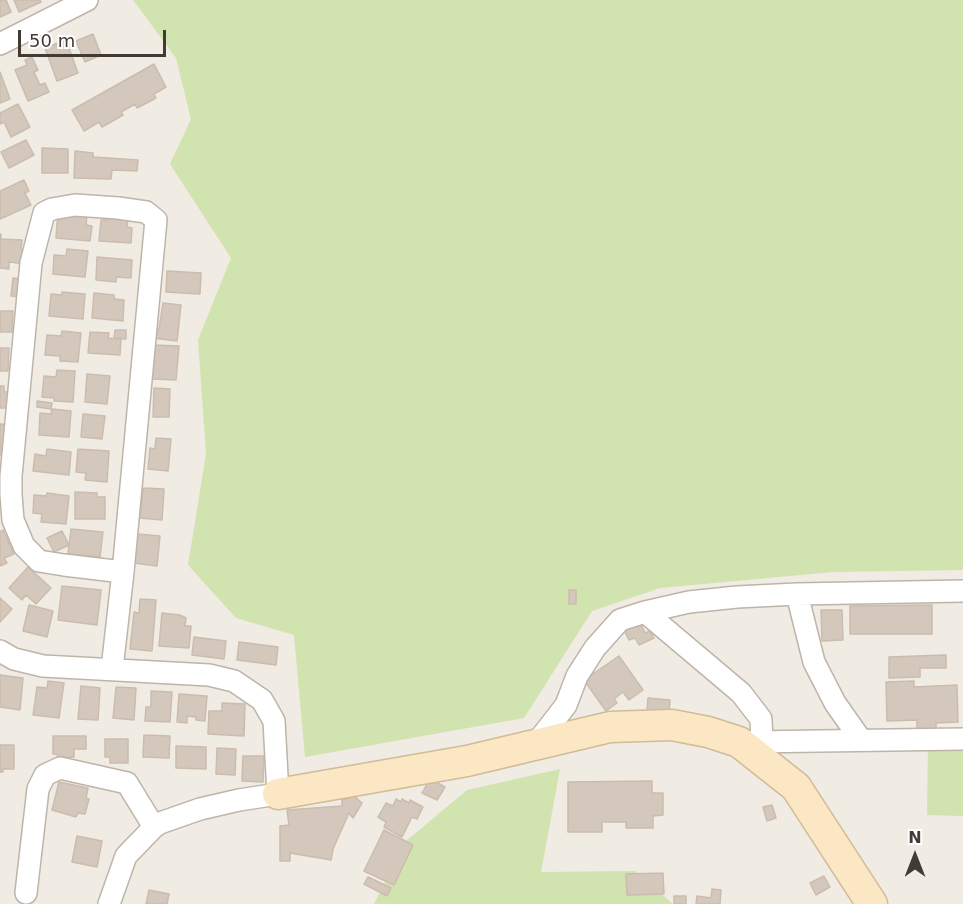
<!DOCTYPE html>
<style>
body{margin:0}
#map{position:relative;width:963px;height:904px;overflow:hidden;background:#f0ebe3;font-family:"DejaVu Sans",sans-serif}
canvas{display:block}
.north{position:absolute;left:885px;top:826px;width:60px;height:60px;-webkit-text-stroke:4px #fff;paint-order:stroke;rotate:0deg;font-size:16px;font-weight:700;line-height:24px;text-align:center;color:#423b34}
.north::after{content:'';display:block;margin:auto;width:21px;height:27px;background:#423b34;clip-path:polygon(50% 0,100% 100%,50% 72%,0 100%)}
.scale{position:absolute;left:18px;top:30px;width:148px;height:27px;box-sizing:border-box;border:3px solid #423b34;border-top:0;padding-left:8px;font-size:18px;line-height:21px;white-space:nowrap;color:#423b34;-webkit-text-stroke:4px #fff;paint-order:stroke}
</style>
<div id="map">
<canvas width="963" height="904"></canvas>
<div class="north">N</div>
<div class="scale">50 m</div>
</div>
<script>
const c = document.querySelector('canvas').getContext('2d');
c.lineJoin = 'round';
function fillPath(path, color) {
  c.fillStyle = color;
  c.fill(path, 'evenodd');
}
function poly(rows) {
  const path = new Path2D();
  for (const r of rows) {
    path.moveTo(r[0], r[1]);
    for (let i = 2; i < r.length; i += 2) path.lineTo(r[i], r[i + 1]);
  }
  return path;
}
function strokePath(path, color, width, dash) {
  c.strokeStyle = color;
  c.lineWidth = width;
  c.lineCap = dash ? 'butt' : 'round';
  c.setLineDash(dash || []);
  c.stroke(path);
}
const green = poly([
 [133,0,963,0,963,570,833,572,660,588,592,611,524,718,305,757,294,635,236,618,188,565,206,454,198,340,231,258,170,164,191,119,176,58],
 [928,747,963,748,963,816,927,815],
 [560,769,541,872,635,871,673,904,374,904,405,842,467,790]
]);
const building = poly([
 [0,0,6,0,11,12,0,17,0,0],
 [14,0,40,0,41,2,19,12,14,0],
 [93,34,101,55,85,62,76,41,93,34],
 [66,40,78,73,57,81,45,48,66,40],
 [32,57,38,70,34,72,40,85,45,83,49,92,28,101,15,70,27,65,25,60,32,57],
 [154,64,166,87,154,94,156,98,137,108,135,104,121,112,123,115,102,127,99,122,84,131,72,110,154,64],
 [0,72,10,99,0,103,0,72],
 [18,104,30,127,11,137,4,122,0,124,0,113,18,104],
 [26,140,34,155,9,168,1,152,26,140],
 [42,148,68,149,68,173,42,173,42,148],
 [75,151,93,153,93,157,138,160,137,171,112,170,111,179,74,178,75,151],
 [24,180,29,191,25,193,31,205,0,219,0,191,24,180],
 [58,212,87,215,86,225,92,226,90,241,56,238,58,212],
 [107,217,128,219,127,227,132,228,131,243,99,241,101,220,107,220,107,217],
 [0,234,1,234,1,239,22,240,21,249,27,250,26,264,9,262,9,269,0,268,0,234],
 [67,249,88,251,85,277,53,274,54,255,66,256,67,249],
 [97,257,132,260,131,278,116,277,116,282,96,280,97,257],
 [167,271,201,273,200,294,166,292,167,271],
 [13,278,27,280,25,297,11,296,13,278],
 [62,292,85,294,83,319,49,316,51,294,62,295,62,292],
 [94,293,114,295,114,299,124,300,123,321,92,318,94,293],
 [163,303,181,305,177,341,153,338,154,328,159,329,163,303],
 [0,311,13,311,12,332,0,332,0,311],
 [115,330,126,330,126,339,114,338,115,330],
 [62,331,81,333,78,362,60,361,60,356,45,355,47,335,61,336,62,331],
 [90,332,109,333,108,338,121,339,120,355,88,353,90,332],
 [154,345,179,346,176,380,152,379,154,345],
 [0,348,9,348,8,371,0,371,0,348],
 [57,370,75,371,73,402,54,401,54,398,42,397,44,376,56,377,57,370],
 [87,374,110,376,107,404,85,402,87,374],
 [0,386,4,386,4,392,11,392,10,408,0,408,0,386],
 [154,388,170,389,169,417,153,417,154,388],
 [37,401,52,403,51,409,37,407,37,401],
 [52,409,71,411,69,437,39,435,40,413,51,414,52,409],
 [83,414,105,416,102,439,81,437,83,414],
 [0,424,14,425,13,455,0,455,0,424],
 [156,438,171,439,168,471,148,469,150,448,155,449,156,438],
 [47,449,71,452,69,475,33,471,35,454,46,456,47,449],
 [78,449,109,451,107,482,85,480,86,473,76,472,78,449],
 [143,488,164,489,162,520,140,518,143,488],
 [75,492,97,493,97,497,105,497,105,519,75,519,75,492],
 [47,493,69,496,66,524,41,522,42,514,33,513,34,495,46,496,47,493],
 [71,529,103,532,100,557,68,554,71,529],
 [3,530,14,554,4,558,7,563,0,566,0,532,3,530],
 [62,531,69,545,54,552,47,538,62,531],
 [137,534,160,536,157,566,134,563,137,534],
 [28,567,51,588,36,604,26,595,22,600,9,588,28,567],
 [62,586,101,590,97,625,58,620,62,586],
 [569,590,576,590,576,604,569,604,569,590],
 [0,598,12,609,0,622,0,598],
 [140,599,156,600,152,651,130,649,134,612,139,613,140,599],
 [29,605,53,611,47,637,23,631,29,605],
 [932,605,932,634,850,634,850,606,932,605],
 [821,610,842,610,843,640,822,641,821,610],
 [162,613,180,615,186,618,185,626,191,626,189,648,159,646,162,613],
 [640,622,645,633,650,631,654,638,639,645,635,638,629,640,624,630,640,622],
 [194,637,226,641,224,659,192,655,194,637],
 [239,642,278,647,276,665,237,660,239,642],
 [946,655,946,668,920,668,920,677,889,678,889,657,946,655],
 [619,656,643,690,629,700,623,692,614,699,617,703,606,711,584,680,619,656],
 [0,675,23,678,20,710,0,707,0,675],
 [48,681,64,683,59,718,33,715,37,687,47,688,48,681],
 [914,681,914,687,957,685,958,722,936,723,936,730,917,731,917,720,887,721,886,682,914,681],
 [81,686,100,688,98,720,78,719,81,686],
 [116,687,136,688,134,720,113,718,116,687],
 [151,691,172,692,170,722,145,721,146,707,151,707,151,691],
 [179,694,207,696,205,721,196,720,196,717,187,716,187,723,177,722,179,694],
 [648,698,670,700,669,713,647,711,648,698],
 [222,703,245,704,244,736,208,734,209,711,222,711,222,703],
 [144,735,170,736,169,758,143,757,144,735],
 [53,736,86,736,86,749,74,749,74,757,58,758,57,754,53,754,53,736],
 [105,739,128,739,128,763,110,763,110,757,105,757,105,739],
 [0,745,14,745,14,769,3,769,3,772,0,772,0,745],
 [176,746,206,747,206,769,176,768,176,746],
 [217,748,236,749,235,775,216,774,217,748],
 [243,756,264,756,263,782,242,781,243,756],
 [430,779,445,787,437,800,422,793,430,779],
 [652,781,652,793,663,793,663,815,653,816,653,828,626,828,626,822,602,822,602,832,568,832,568,782,652,781],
 [59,782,88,788,86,798,89,799,85,814,78,813,76,817,52,810,59,782],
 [354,796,362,803,353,818,349,813,333,849,331,860,290,853,290,861,280,861,280,826,289,825,287,810,342,806,342,800,354,796],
 [396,799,401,802,402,799,409,803,410,800,423,807,417,819,412,817,402,837,384,827,386,822,378,817,386,803,393,806,396,799],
 [772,805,776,818,767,821,763,807,772,805],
 [384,830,413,845,394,885,364,871,384,830],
 [77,836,102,841,97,867,72,862,77,836],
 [663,873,664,894,627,895,626,874,663,873],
 [824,876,830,887,816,895,810,883,824,876],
 [368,877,391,888,387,896,364,884,368,877],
 [712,889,721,890,720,904,696,904,697,896,711,898,712,889],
 [149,890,169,894,167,904,146,904,149,890],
 [674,896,686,896,686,904,674,904,674,896]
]);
const street = poly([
 [0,44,87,0],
 [797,594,814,662,835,703,861,740],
 [0,651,14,659,43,666,209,675,234,681,262,700,274,721,278,794,239,800,200,809,160,823,154,827,126,856,109,904],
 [112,669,123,572,156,220,146,212,118,208,75,205,52,209,44,213,31,263,11,476,11,495,13,520,24,546,39,561,64,565,123,572],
 [762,741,761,719,741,693,645,612,689,602,737,597,797,594,963,591],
 [749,742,963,739],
 [535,745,566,705,577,676,595,648,620,620,645,612],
 [26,893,38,789,45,775,60,768,127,783,154,827]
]);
const secondary = poly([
 [278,794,467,761,610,727,672,725,708,732,739,742,796,787,872,904]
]);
fillPath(green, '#d1e3ae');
fillPath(building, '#d4c8bd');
strokePath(building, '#cbbcad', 1.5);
strokePath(street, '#beb4aa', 24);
strokePath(secondary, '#d1bb98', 33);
strokePath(street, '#fff', 21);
strokePath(secondary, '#fbe7c3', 30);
</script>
